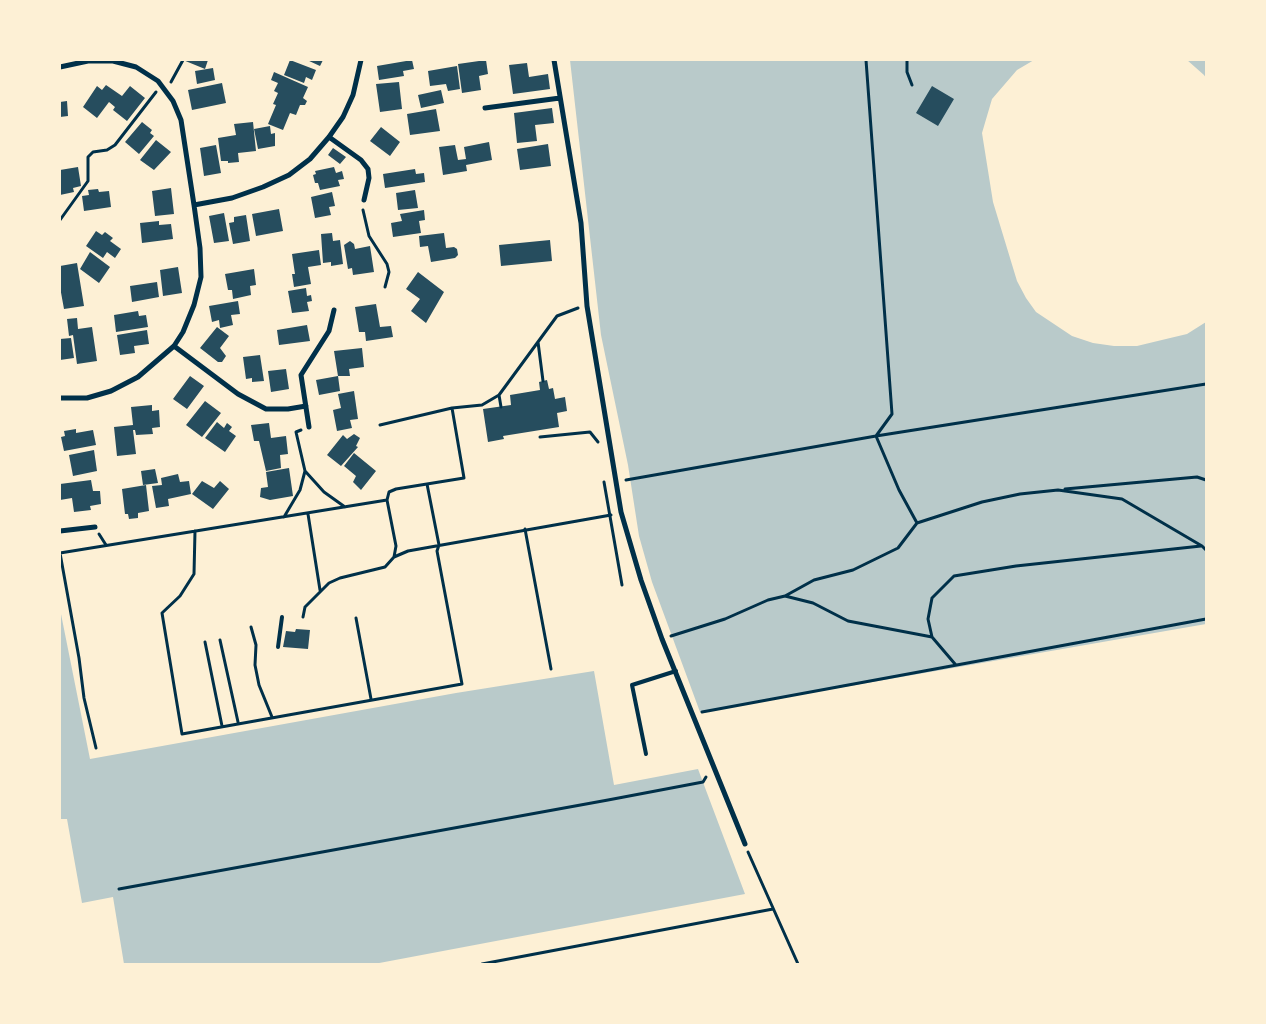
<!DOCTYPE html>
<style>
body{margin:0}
#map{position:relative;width:1266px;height:1024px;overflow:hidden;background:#fdf0d5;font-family:"Fira Sans Condensed",sans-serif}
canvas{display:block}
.frame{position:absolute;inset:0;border:61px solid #fdf0d5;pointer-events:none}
</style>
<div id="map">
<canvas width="1266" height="1024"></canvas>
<div class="frame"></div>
</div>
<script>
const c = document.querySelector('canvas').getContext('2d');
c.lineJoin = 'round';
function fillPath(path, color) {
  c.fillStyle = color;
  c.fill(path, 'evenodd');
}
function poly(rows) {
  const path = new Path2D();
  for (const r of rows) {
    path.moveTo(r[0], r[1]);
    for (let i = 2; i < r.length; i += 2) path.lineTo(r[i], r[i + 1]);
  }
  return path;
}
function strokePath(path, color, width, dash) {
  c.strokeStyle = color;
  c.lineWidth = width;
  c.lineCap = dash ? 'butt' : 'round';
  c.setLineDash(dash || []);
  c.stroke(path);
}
const green = poly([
 [570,60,1034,60,1017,70,992,99,982,133,993,202,1017,281,1026,298,1036,312,1072,336,1093,343,1114,346,1137,346,1166,339,1187,334,1206,322,1206,624,700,712,652,582,639,536,628,465,601,335],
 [1187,60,1206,60,1206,78,1204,75],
 [60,609,90,759,456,693,594,671,614,785,698,769,745,894,374,964,124,964,113,897,82,903,67,819,60,819]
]);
const building = poly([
 [183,60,208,60,205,69],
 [290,60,316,70,312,80,306,77,304,83,284,75],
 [307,60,323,60,320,66],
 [412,60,414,69,403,71,404,76,379,80,377,66],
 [486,60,488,74,479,76,481,90,462,93,458,64],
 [527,63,529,77,548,74,550,89,513,94,509,65],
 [457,66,460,89,448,91,446,84,430,86,428,71],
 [213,68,215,80,197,84,195,71],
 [274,72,308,87,303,98,307,101,305,105,300,105,296,115,290,113,283,130,268,124,276,105,273,104,278,93,274,91,278,83,271,80],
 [399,82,402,109,380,112,376,84],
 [222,83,226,103,192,110,188,90],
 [106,85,122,96,130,86,145,98,127,121,113,110,115,107,109,102,97,118,83,107,97,86,102,90],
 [932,86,954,99,938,126,916,113],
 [441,90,444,103,421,108,418,95],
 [67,101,68,116,60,117,60,102],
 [552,108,554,123,535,125,537,141,517,143,514,113],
 [436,109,440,131,410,135,407,114],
 [142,122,152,130,150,133,154,136,139,154,125,142],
 [253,122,256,151,238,153,239,162,228,163,228,161,221,161,218,138,236,135,234,124],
 [270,126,271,134,275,133,275,146,258,149,254,129],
 [381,127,400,142,390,156,370,141],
 [156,140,171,152,154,170,140,160],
 [489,142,492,160,466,165,467,171,443,175,439,147,455,145,458,160,466,159,464,147],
 [548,144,551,166,520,170,517,149],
 [216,145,221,173,204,176,200,148],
 [333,148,346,157,340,164,328,155],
 [78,167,81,186,73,188,74,192,60,195,60,170],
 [334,167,336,173,342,171,344,179,338,180,340,186,320,190,318,183,315,183,313,175,316,174,315,171],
 [415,169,416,174,424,173,425,182,385,188,383,174],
 [171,188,174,214,155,216,152,191],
 [98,189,99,192,109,191,111,207,84,211,82,196,89,195,88,190],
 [415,190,418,208,398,210,396,193],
 [332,192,335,206,329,207,331,215,315,218,311,197],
 [279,209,283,231,256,236,252,214],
 [424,210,425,220,419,221,421,233,393,237,391,223,402,221,400,214],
 [224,213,229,241,214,243,209,216],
 [246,215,250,241,233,244,229,223,234,222,234,217],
 [159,221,159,225,171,224,173,239,142,243,140,223],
 [96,231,102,235,105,232,113,238,110,241,121,249,115,258,107,252,103,258,86,246],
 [332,233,333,241,340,240,343,264,331,266,331,262,323,263,321,234],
 [444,233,446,248,454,247,457,249,458,255,455,258,431,262,428,246,420,247,419,236],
 [550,240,552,261,501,266,499,245],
 [350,241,354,244,355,249,370,246,374,272,353,275,352,268,348,269,344,245],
 [319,250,321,265,308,267,311,284,294,287,292,274,295,274,292,254],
 [90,252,110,267,99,283,80,269],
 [77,263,84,306,64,309,60,287,60,266],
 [178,267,182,293,163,296,160,270],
 [254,269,256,285,250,286,251,295,233,299,232,290,228,290,225,274],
 [418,272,444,292,426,323,411,311,420,299,406,289],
 [157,282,159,297,132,302,130,286],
 [306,288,307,296,311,295,312,301,307,302,309,311,292,313,288,291],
 [238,301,240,314,231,315,233,325,220,328,219,320,212,322,209,306],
 [376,304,380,327,391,326,393,337,366,341,365,332,359,332,355,307],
 [138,311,139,316,146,315,148,327,116,332,114,315],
 [77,318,78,329,92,327,97,361,77,364,73,335,69,336,67,319],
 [307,325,310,341,279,345,277,330],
 [217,327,229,336,220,348,226,356,222,362,218,362,200,348],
 [147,330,149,344,134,346,135,353,120,355,117,335],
 [71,338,74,358,60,360,60,339],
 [362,348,364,367,349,369,350,376,338,376,334,351],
 [260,355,264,381,252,382,252,378,246,379,243,357],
 [286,369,289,389,271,392,268,371],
 [190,376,204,386,187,409,173,399],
 [338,376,340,391,319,395,316,380],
 [547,380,549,389,553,388,555,399,565,397,567,411,557,413,559,427,503,436,504,439,488,442,483,409,511,405,510,395,540,390,539,382],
 [354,391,358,419,350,420,352,428,337,431,333,410,341,408,338,394],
 [205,401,221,413,202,437,186,425],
 [152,405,152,411,159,410,160,427,152,428,153,434,136,435,135,430,133,430,136,454,117,456,114,427,133,425,131,407],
 [217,422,224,428,227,423,232,427,229,431,236,436,225,452,205,438],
 [269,423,271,438,286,436,288,454,280,455,281,468,266,471,259,441,254,441,251,425],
 [76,429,76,433,93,430,96,445,64,451,61,437,65,436,64,431],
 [354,434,360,438,356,446,358,447,341,466,327,455,343,435,347,439],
 [94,450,97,471,73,476,69,455],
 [354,453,376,471,361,490,353,482,356,476,344,466],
 [289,468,293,496,270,500,260,497,261,488,268,487,266,472],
 [155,469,158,483,143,485,141,471],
 [178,474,180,482,189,481,191,494,168,499,169,506,156,508,152,486,162,485,161,478],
 [91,480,93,491,100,491,101,504,90,506,91,510,74,512,72,498,60,500,60,484],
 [202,481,214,488,220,481,229,489,213,509,192,494],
 [146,485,149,511,138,513,138,518,129,519,128,514,125,514,122,489],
 [296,629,310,630,308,649,283,647,286,631,295,632]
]);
const path = poly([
 [866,60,892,414,876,436,899,490,917,523],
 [907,60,907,72,912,85],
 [171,82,183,60],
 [363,210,369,236,387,264,389,272,385,287],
 [60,220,88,181,88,157,93,152,107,150,115,145,156,92],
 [538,342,543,381],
 [499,395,501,407],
 [380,425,452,408,482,405,499,395,557,316,578,308],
 [301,430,296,432,305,471],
 [540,437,590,432,598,442],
 [626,480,876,436,1206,384],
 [604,482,622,585],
 [1065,489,1197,477,1206,480],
 [308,514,320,590],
 [284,517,300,490,305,471,324,492,345,507],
 [525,529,551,669],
 [195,531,194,574,180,596,162,613,182,734,462,684,437,551,439,545,427,484],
 [99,534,106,545],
 [60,553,387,500],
 [60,553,79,658,84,698,96,748],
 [394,557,408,551,611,515],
 [785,596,814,580,853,570,898,548,917,523,982,502,1020,494,1058,490,1122,499,1202,546,1206,550],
 [303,617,305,607,329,583,340,578,385,567,394,557,396,546,387,500,389,492,396,489,464,478,452,408],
 [356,618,371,699],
 [251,627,256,645,255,665,259,685,272,717],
 [671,636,725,619,768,600,785,596,813,603,848,621,932,637,955,664],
 [932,637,928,619,932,598,954,576,1016,566,1201,546],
 [220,640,238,722],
 [205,642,222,726],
 [702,712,1206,619],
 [748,852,798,964],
 [119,889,608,800,703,782,706,777],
 [482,964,773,909]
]);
const service = poly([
 [278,647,282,617],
 [646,754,632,685,676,671]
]);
const minor = poly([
 [554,60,581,223,587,306,621,512,641,580,662,639,745,844],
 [60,67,88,61,113,61,136,67,158,81,173,101,181,120,194,205,232,198,263,187,289,175,310,159,329,137,343,117,353,95,361,60],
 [485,108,560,98],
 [329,137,361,160,368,169,369,178,364,200],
 [174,346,238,394,266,409,288,409,306,406],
 [60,398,87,398,111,391,138,377,174,346,183,332,194,305,201,277,200,248,194,205],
 [309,427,301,375,329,331,334,310],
 [60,531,95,527]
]);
fillPath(green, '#b9caca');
fillPath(building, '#264d5e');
strokePath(path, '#003049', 3);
strokePath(service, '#003049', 4);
strokePath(minor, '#003049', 5);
</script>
